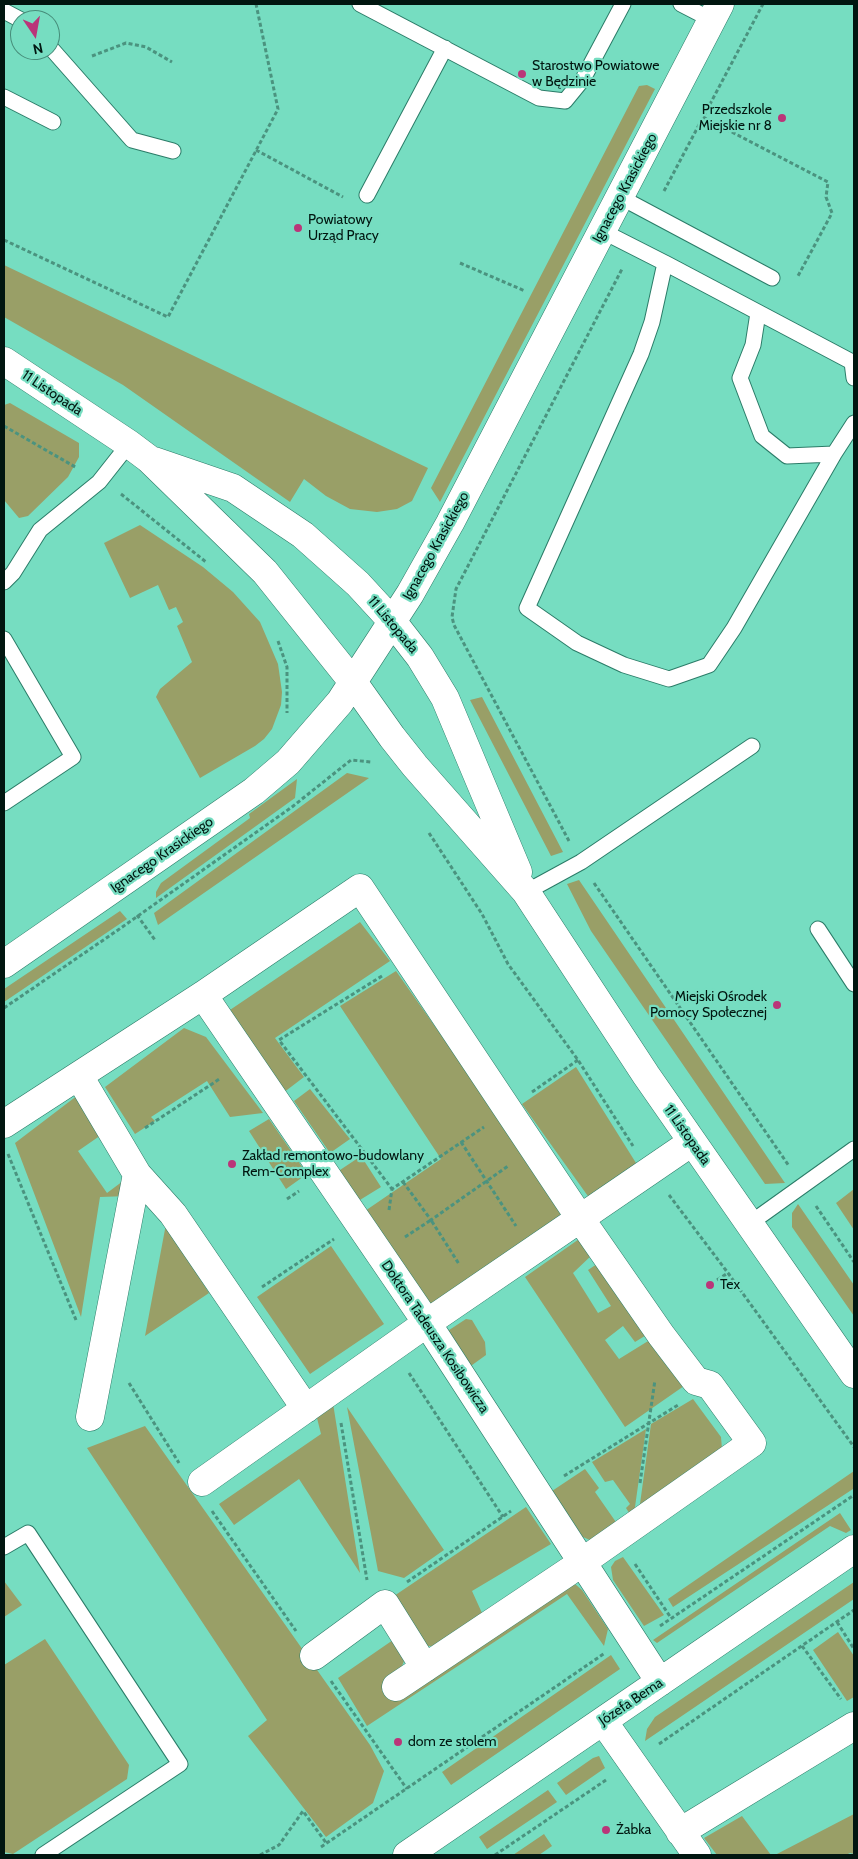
<!DOCTYPE html>
<meta charset="utf-8">
<style>
body{margin:0}
#map{position:relative;width:858px;height:1859px;overflow:hidden;background:#76ddc1;font-family:Cabin,sans-serif}
canvas{display:block}
.frame{position:absolute;inset:0;border:5px solid #011610;pointer-events:none}
.north{position:absolute;left:10px;top:10px;width:50px;height:50px;box-sizing:border-box;background:#76ddc1;border:1px solid #478d7a;border-radius:50%;rotate:168deg;font-size:14px;font-weight:700;line-height:20px;text-align:center;color:#011610}
.north::after{content:'';display:block;margin:auto;width:18px;height:22px;background:#ba3579;clip-path:polygon(50% 0,100% 100%,50% 72%,0 100%)}
</style>
<div id="map">
<canvas width="858" height="1859"></canvas>
<div class="frame"></div>
<div class="north">N</div>
</div>
<script>
const c = document.querySelector('canvas').getContext('2d');
c.lineJoin = 'round';
function fillPath(path, color) {
  c.fillStyle = color;
  c.fill(path, 'evenodd');
}
function poly(rows) {
  const path = new Path2D();
  for (const r of rows) {
    path.moveTo(r[0], r[1]);
    for (let i = 2; i < r.length; i += 2) path.lineTo(r[i], r[i + 1]);
  }
  return path;
}
function strokePath(path, color, width, dash) {
  c.strokeStyle = color;
  c.lineWidth = width;
  c.lineCap = dash ? 'butt' : 'round';
  c.setLineDash(dash || []);
  c.stroke(path);
}
function write(font, color, halo, rows, align = 'center') {
  c.font = font + ' Cabin,sans-serif';
  c.lineWidth = 4.5;
  c.setLineDash([]);
  c.textBaseline = 'middle';
  c.strokeStyle = halo;
  c.fillStyle = color;
  for (const [text, x, y, turn = 0] of rows) {
    c.save();
    c.translate(x, y);
    c.rotate((+turn || 0) * Math.PI / 180);
    c.textAlign = isNaN(turn) ? turn : align;
    if (halo) c.strokeText(text, 0, 0);
    c.fillText(text, 0, 0);
    c.restore();
  }
}
const green = poly([
 [647,85,655,89,440,502,431,488,639,86],
 [4,265,428,468,412,501,397,509,377,512,350,509,326,496,304,479,290,502,123,385,4,317],
 [10,403,79,443,79,457,68,477,28,516,19,518,4,500,4,405],
 [140,525,203,567,233,592,260,622,278,664,282,692,281,705,272,729,264,739,255,746,200,778,156,697,160,689,192,662,177,626,183,622,176,607,169,610,158,585,130,598,104,543],
 [482,697,563,852,551,856,470,700],
 [347,773,369,778,158,925,154,913],
 [297,779,295,798,156,898,156,892,161,883,250,818,249,814],
 [579,880,785,1183,765,1184,591,931,567,884],
 [120,911,127,919,4,1002,4,989],
 [360,922,390,961,275,1038,304,1077,283,1093,224,1014],
 [396,971,564,1210,563,1216,430,1308,362,1213,441,1159,340,1006],
 [184,1028,206,1037,263,1113,230,1117,207,1081,151,1117,155,1121,135,1134,105,1087],
 [576,1067,636,1163,629,1170,590,1199,522,1104],
 [310,1089,350,1139,330,1153,294,1101],
 [78,1095,104,1133,78,1151,107,1193,123,1181,129,1196,100,1197,81,1317,15,1143],
 [269,1119,307,1174,286,1189,249,1131],
 [361,1156,381,1187,355,1203,337,1172],
 [854,1189,854,1230,836,1203],
 [798,1204,854,1285,854,1316,792,1227,792,1213],
 [166,1224,209,1293,145,1336],
 [582,1237,593,1254,573,1273,598,1313,611,1306,588,1270,600,1262,648,1334,635,1342,623,1326,605,1340,619,1359,653,1338,684,1386,625,1427,525,1277],
 [331,1246,384,1324,310,1374,257,1297],
 [466,1319,472,1320,485,1342,486,1355,468,1368,443,1334],
 [332,1397,360,1573,299,1479,234,1525,219,1504,321,1434,315,1410],
 [693,1399,721,1437,722,1449,639,1511,651,1424],
 [347,1407,444,1550,404,1578,378,1571],
 [145,1426,370,1745,384,1771,373,1803,326,1837,248,1736,267,1720,87,1448],
 [646,1429,634,1514,631,1516,626,1508,630,1504,613,1480,605,1482,592,1462],
 [585,1469,599,1488,595,1492,618,1525,592,1541,583,1537,552,1491],
 [854,1471,853,1489,673,1607,668,1599],
 [526,1507,551,1544,472,1591,482,1613,439,1646,426,1646,394,1596],
 [840,1513,851,1530,846,1533,830,1526,657,1643,653,1640],
 [623,1557,664,1615,644,1626,613,1580,611,1567,615,1561],
 [568,1578,582,1590,608,1629,604,1646,567,1594,367,1726,338,1678,393,1640,399,1648,404,1661,400,1671],
 [4,1581,22,1605,4,1617],
 [854,1582,854,1599,645,1741,647,1729,655,1717],
 [838,1632,854,1656,854,1697,847,1701,813,1650],
 [45,1639,129,1765,127,1779,13,1854,4,1852,4,1665],
 [611,1655,620,1669,451,1785,442,1772],
 [599,1756,605,1768,566,1795,557,1783,593,1758],
 [548,1790,557,1802,487,1849,479,1837],
 [854,1814,854,1854,850,1853,846,1855,775,1855],
 [742,1816,771,1855,717,1855,704,1838],
 [544,1834,552,1846,539,1855,513,1855]
]);
const path = poly([
 [92,56,126,43,146,47,172,62],
 [703,117,828,182,826,197,832,213,798,276],
 [256,150,343,197],
 [664,191,763,4],
 [4,240,168,317,278,109,256,4],
 [460,263,525,291],
 [4,426,77,468],
 [121,494,206,562],
 [278,641,287,667,287,713],
 [429,833,482,914,508,964,578,1060,633,1146],
 [569,841,454,625,452,617,456,589,622,269],
 [594,883,789,1166],
 [137,915,155,940],
 [382,976,279,1040,392,1189],
 [4,1008,118,930,292,807,351,760,371,762],
 [532,1092,578,1060],
 [145,1128,221,1078],
 [461,1142,516,1226],
 [8,1154,76,1320],
 [403,1182,431,1220,508,1166],
 [669,1195,728,1273,854,1447],
 [287,1199,299,1191],
 [816,1206,854,1262],
 [389,1210,392,1189,484,1127],
 [405,1237,431,1220,459,1264],
 [717,1280,728,1273],
 [262,1287,334,1239],
 [409,1373,503,1517],
 [129,1383,179,1463],
 [341,1423,367,1580],
 [564,1476,678,1405],
 [640,1483,655,1380],
 [212,1511,296,1631],
 [635,1564,671,1618],
 [407,1582,511,1511],
 [837,1622,854,1649],
 [660,1626,854,1495],
 [802,1646,841,1699],
 [331,1681,407,1789],
 [659,1744,854,1610],
 [321,1847,605,1653],
 [260,1855,279,1845,303,1811,327,1844],
 [495,1855,606,1780]
]);
const service = poly([
 [360,4,539,98,565,101,583,79,623,4],
 [681,4,712,20],
 [4,11,21,20],
 [50,47,132,140,173,151],
 [4,97,53,122],
 [367,195,445,48],
 [620,197,772,278],
 [602,231,665,263,652,322,641,354,527,608,577,643,624,665,669,679,709,665,734,628,834,454],
 [665,263,852,362,854,378],
 [758,313,753,345,740,378,762,436,787,456,834,454,854,423],
 [4,582,13,573,40,530,99,482,129,444],
 [4,639,73,757,4,803],
 [526,892,581,862,752,746],
 [818,929,854,984],
 [749,1224,854,1149],
 [4,1547,28,1533,180,1764,43,1855]
]);
const minor = poly([
 [4,361,129,444,149,459,265,572,353,682,392,737,415,766,526,892,646,1075,854,1374],
 [154,461,233,488,303,535,358,584,392,621,420,657,445,698,518,872],
 [4,964,254,791,288,762,340,702,410,594,450,523,720,4],
 [203,995,427,1323,660,1682],
 [79,1076,137,1174,90,1417],
 [4,1124,203,995,360,888,584,1224,661,1335,696,1381,710,1385,752,1443,568,1572,396,1687],
 [137,1174,173,1214,306,1409],
 [202,1482,427,1323,692,1142],
 [314,1656,385,1604,425,1668],
 [603,1721,697,1855],
 [680,1832,854,1726],
 [407,1855,854,1549]
]);
const markers = [
 [522,74,5,"#ba3579"],
 [782,118,5,"#ba3579"],
 [298,228,5,"#ba3579"],
 [777,1005,5,"#ba3579"],
 [232,1164,5,"#ba3579"],
 [710,1285,5,"#ba3579"],
 [398,1742,5,"#ba3579"],
 [606,1830,5,"#ba3579"]
];
const poiNames = [
 ["Starostwo Powiatowe",532,66],
 ["w Będzinie",532,82],
 ["Przedszkole",772,110,"right"],
 ["Miejskie nr 8",772,126,"right"],
 ["Powiatowy",308,220],
 ["Urząd Pracy",308,236],
 ["Miejski Ośrodek",767,997,"right"],
 ["Pomocy Społecznej",767,1013,"right"],
 ["Zakład remontowo-budowlany",242,1156],
 ["Rem-Complex",242,1172],
 ["Tex",720,1285],
 ["dom ze stolem",408,1742],
 ["Żabka",616,1830]
];
const streetNames = [
 ["Ignacego Krasickiego",625,188,-62],
 ["11 Listopada",52,393,34],
 ["Ignacego Krasickiego",436,546,-61],
 ["11 Listopada",393,625,50],
 ["Ignacego Krasickiego",162,855,-35],
 ["11 Listopada",687,1135,55],
 ["Doktora Tadeusza Kosibowicza",435,1337,56],
 ["Józefa Bema",631,1702,-34]
];
fillPath(green, '#999f67');
strokePath(service, '#2b7c68', 17);
strokePath(minor, '#2b7c68', 29);
strokePath(path, '#4b937f', 3, [4, 2.5]);
strokePath(service, '#fff', 15);
strokePath(minor, '#fff', 28);
for (const [x, y, r, color] of markers) {
  const dot = new Path2D();
  dot.arc(x, y, r, 0, 2 * Math.PI);
  c.fillStyle = color;
  c.fill(dot);
  strokePath(dot, '#76ddc1', 2);
}
write('14px', '#011610', '#76ddc1', poiNames, 'left');
write('14px', '#011610', '#76ddc1', streetNames);
</script>
